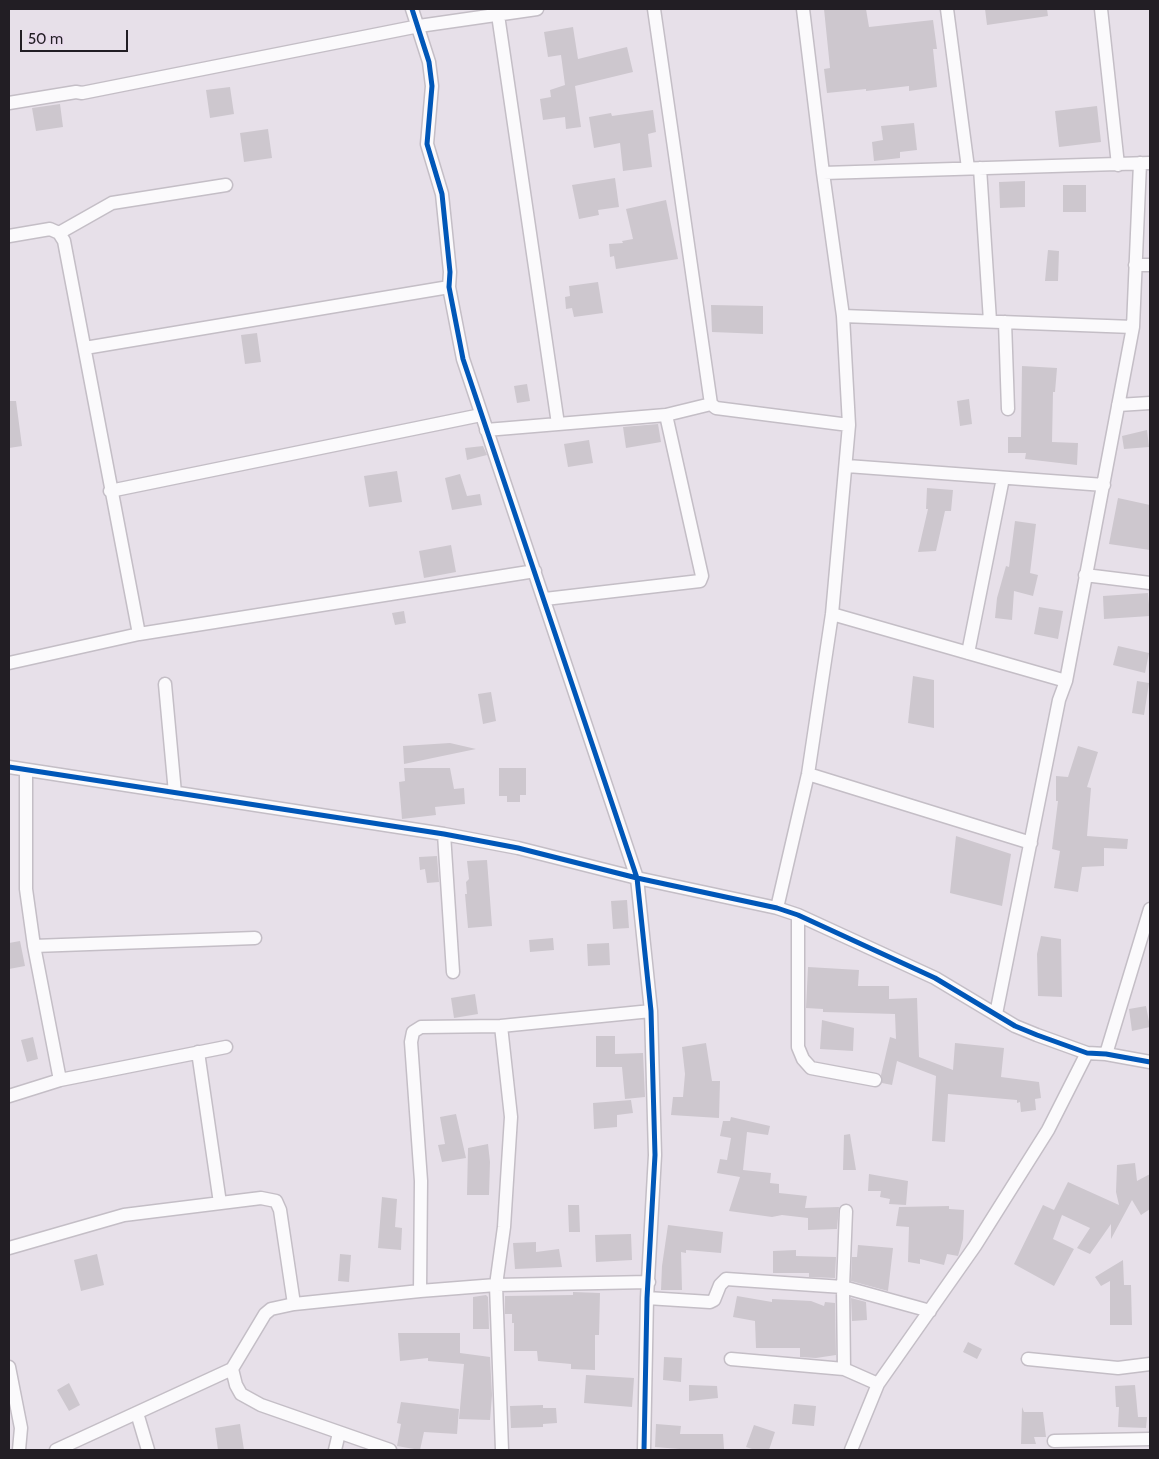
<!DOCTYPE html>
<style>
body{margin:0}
#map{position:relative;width:1159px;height:1459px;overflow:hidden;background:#e7e0e9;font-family:Cabin,sans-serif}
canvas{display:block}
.frame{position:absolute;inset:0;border:10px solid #221e24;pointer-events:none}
.scale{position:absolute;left:20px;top:30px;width:108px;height:22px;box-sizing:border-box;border:2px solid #221e24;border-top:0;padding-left:6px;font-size:15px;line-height:18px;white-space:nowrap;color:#221e24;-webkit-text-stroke:4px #e9dced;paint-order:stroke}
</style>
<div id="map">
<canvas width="1159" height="1459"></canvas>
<div class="frame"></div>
<div class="scale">50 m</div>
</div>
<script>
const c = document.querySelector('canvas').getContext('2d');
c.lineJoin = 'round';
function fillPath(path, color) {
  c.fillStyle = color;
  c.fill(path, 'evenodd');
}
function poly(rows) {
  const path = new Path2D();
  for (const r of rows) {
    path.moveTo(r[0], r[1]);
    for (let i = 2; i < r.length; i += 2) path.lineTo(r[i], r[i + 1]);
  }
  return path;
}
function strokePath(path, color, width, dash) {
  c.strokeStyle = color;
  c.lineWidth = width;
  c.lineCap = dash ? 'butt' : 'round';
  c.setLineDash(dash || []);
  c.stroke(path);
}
const building = poly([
 [824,9,866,9,869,27,933,20,937,49,933,49,937,87,909,91,909,86,866,91,866,89,827,93,824,69,830,68],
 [985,9,1047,9,1048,16,987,25],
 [573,27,578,59,627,47,633,72,575,86,581,127,566,129,565,117,543,120,540,99,551,97,550,90,565,85,561,55,548,57,544,32],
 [230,87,234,114,210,118,206,90],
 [60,104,63,127,36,131,32,108],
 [1097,106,1101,142,1059,147,1055,111],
 [653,110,656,132,648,134,652,167,623,171,620,143,594,148,589,117,611,113,612,116],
 [914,123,917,150,900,152,900,158,874,161,872,142,883,140,881,126],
 [268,129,272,158,244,162,240,133],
 [615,178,619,207,598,210,599,215,579,219,572,185],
 [1025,181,1025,207,1000,208,999,182],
 [1063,185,1086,185,1086,212,1063,212],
 [666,200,678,259,616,269,614,256,610,257,609,244,623,243,622,241,633,239,626,209],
 [1048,250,1059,251,1058,281,1045,281],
 [598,282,603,313,574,317,572,308,566,309,565,297,570,296,569,286],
 [711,305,763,306,763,334,712,332],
 [257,333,261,362,245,364,241,335],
 [1022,366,1057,368,1055,392,1053,392,1052,442,1078,443,1077,465,1025,459,1026,453,1008,453,1008,437,1021,437],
 [527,384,530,401,517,403,514,386],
 [969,399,972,424,960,426,957,401],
 [9,401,16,401,22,446,9,448],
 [658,424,661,442,626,448,623,427],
 [1147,430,1149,447,1124,449,1122,436],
 [589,440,593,463,568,467,564,444],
 [483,446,487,455,467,460,465,448],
 [397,471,402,502,369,507,364,476],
 [460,474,467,496,480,494,482,505,452,510,445,478],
 [927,488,953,490,951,511,945,511,936,551,918,552,928,509,926,509],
 [1118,498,1150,505,1150,550,1109,544],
 [1015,521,1036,524,1030,573,1038,575,1033,596,1014,591,1012,620,995,618,997,598,1006,566,1009,567],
 [451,545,456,572,424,578,419,551],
 [1148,593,1150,616,1104,619,1103,596],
 [1039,607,1063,611,1058,639,1034,634],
 [404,611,406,623,395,625,392,613],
 [1118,646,1149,653,1145,673,1113,665],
 [913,676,934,680,934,728,908,723],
 [1137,681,1149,683,1144,715,1132,713],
 [491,692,496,721,483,724,478,694],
 [450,743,476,749,404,764,403,746],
 [1078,746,1098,752,1087,787,1091,788,1087,836,1128,839,1127,849,1104,848,1104,866,1082,867,1078,892,1054,888,1060,851,1052,849,1058,801,1056,801,1056,776,1068,777],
 [404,768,450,768,454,789,464,788,465,804,435,807,436,815,402,819,399,782,405,781],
 [499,768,526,768,526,795,520,795,520,802,507,802,507,796,499,796],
 [956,836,1011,854,1002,906,950,893],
 [437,856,439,882,427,883,425,869,420,870,419,857],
 [487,860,492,926,468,928,465,894,467,894,466,882,469,879,467,861],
 [627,900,629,928,613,929,611,901],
 [1041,936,1061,939,1062,997,1038,996,1037,954],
 [553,938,554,950,530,952,529,940],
 [20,941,25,966,9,969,9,943],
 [609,943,610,965,588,966,587,944],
 [808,967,859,970,858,986,889,986,889,999,917,998,919,1057,953,1070,955,1043,1004,1048,1001,1077,1039,1082,1041,1098,1035,1099,1036,1110,1021,1112,1020,1102,1017,1103,1017,1100,948,1094,945,1142,932,1141,936,1076,897,1061,892,1085,882,1083,881,1075,890,1037,896,1039,895,1014,823,1012,823,1009,806,1008],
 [475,994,478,1014,454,1018,451,998],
 [1146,1006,1150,1027,1132,1031,1129,1009],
 [822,1020,854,1028,853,1051,820,1049],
 [596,1036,615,1036,615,1054,643,1053,645,1097,625,1099,622,1067,596,1067],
 [33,1037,38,1059,27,1062,21,1040],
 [706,1043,712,1081,720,1081,719,1118,671,1115,673,1097,683,1097,685,1074,682,1047],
 [631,1100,633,1113,617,1115,617,1127,594,1129,593,1103],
 [456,1114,466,1158,442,1162,438,1145,445,1144,440,1117],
 [731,1117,770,1126,768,1135,747,1132,743,1170,771,1173,770,1183,779,1184,779,1193,807,1196,805,1208,839,1207,837,1229,808,1230,808,1218,782,1215,772,1217,729,1211,740,1177,717,1173,720,1159,727,1160,731,1138,720,1136,723,1121,730,1121],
 [850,1134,856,1170,843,1170,844,1135],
 [488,1144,490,1162,489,1195,467,1195,468,1148],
 [1135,1163,1137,1181,1150,1174,1150,1209,1141,1215,1132,1200,1111,1239,1111,1224,1090,1254,1077,1248,1090,1228,1062,1215,1053,1239,1074,1249,1054,1286,1014,1264,1043,1205,1054,1210,1068,1182,1119,1205,1116,1192,1117,1165],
 [869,1174,908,1181,906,1205,889,1204,890,1199,880,1197,881,1191,868,1191],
 [382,1197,397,1199,395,1227,402,1228,401,1250,378,1248],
 [568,1205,579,1205,580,1232,569,1232],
 [949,1206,949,1209,964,1210,963,1239,958,1256,947,1254,944,1265,920,1259,920,1264,908,1262,909,1227,896,1226,899,1207],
 [668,1225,723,1232,721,1253,686,1250,686,1253,681,1252,682,1290,661,1290,662,1266],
 [631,1234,632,1260,596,1262,595,1235],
 [536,1242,536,1252,559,1249,562,1267,515,1269,513,1243],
 [858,1245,893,1248,888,1291,851,1281,852,1257,857,1257],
 [796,1250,796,1256,836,1257,835,1278,809,1277,809,1273,773,1273,773,1251],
 [97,1254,104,1285,81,1291,74,1260],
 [340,1254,351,1255,349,1282,338,1281],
 [1123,1260,1124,1285,1131,1285,1132,1325,1110,1325,1110,1281,1101,1286,1095,1277],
 [573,1292,600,1293,599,1335,595,1335,595,1370,571,1369,571,1364,538,1361,537,1351,514,1351,514,1323,512,1323,512,1314,505,1314,505,1296,573,1295],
 [486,1295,488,1297,489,1329,473,1329,473,1297],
 [737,1296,772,1302,772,1299,811,1301,824,1306,825,1302,835,1303,836,1355,816,1358,800,1357,800,1348,756,1348,755,1321,733,1317],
 [851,1298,866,1302,867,1320,852,1321],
 [398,1333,460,1333,460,1353,490,1357,492,1395,490,1420,459,1419,464,1364,428,1361,428,1358,400,1361],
 [968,1342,982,1349,977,1359,963,1352],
 [664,1357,682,1358,681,1382,663,1380],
 [586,1375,634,1378,632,1407,584,1403],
 [69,1383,80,1405,69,1411,57,1390],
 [689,1385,717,1386,718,1398,689,1401],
 [1135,1385,1138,1417,1147,1417,1146,1428,1118,1427,1119,1407,1116,1407,1115,1386],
 [401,1402,459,1409,457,1434,424,1432,420,1450,397,1446,401,1424,397,1423],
 [794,1404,816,1406,814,1426,792,1424],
 [543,1405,543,1408,556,1408,557,1423,543,1424,543,1427,511,1428,510,1406],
 [1022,1407,1024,1412,1043,1412,1046,1437,1034,1437,1036,1444,1021,1444],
 [240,1424,244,1450,218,1450,215,1428],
 [656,1424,681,1426,680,1434,723,1434,724,1449,692,1450,655,1447],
 [754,1425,775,1432,769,1450,755,1450,746,1447]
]);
const street = poly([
 [412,9,429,62,432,86,427,144,442,194,450,272,449,287,463,359,637,878,651,1011,655,1155,647,1298,644,1450],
 [654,9,711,404,716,408,849,425],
 [947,9,968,168],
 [1101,9,1118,165],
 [498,15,558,424],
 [9,103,76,92,82,93,419,26,537,9],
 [980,168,990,321],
 [823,173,1150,163],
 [59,233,112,203,226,185],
 [9,236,50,229,59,233,64,241,139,634],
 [1135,265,1150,265],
 [843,316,1133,327],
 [1005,322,1008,409],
 [85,348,449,287],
 [1118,405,1150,403],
 [486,430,666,415],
 [847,466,1104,485],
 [110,491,481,415],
 [1085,575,1150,583],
 [545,599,700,581,702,576,666,415,711,404],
 [832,614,1066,681],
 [968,653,1003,478],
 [9,663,139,634,535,571],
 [165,684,175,793],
 [9,767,444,834,518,848,637,878,777,908,798,915,935,978,1015,1026,1037,1035,1087,1053,1106,1054,1150,1062],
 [26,771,26,889,34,946,60,1080],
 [808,774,1031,843],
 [444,834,453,972],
 [777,908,808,774,832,614,849,425,843,316,823,173,803,9],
 [798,915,798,1047,803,1059,811,1068,875,1080],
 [34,946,255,938],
 [996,1014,1059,700,1066,681,1133,327,1140,163],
 [501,1026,511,1117,504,1227,496,1285,502,1450],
 [198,1052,220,1203],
 [1106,1054,1150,909],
 [9,1096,60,1080,226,1047],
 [846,1211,843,1287,844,1369,878,1384],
 [9,1248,124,1215,261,1198,276,1201,280,1210,294,1304],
 [420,1291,421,1181,411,1042,413,1032,421,1027,501,1026,651,1011],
 [647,1298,710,1302,714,1300,720,1285,726,1279,843,1287,930,1311],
 [731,1359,844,1369],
 [1028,1359,1118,1368,1150,1364],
 [9,1367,21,1428,19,1450],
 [232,1369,236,1385,241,1394,261,1405,390,1450],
 [137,1413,148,1450],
 [1054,1441,1150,1439],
 [56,1450,232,1369,265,1314,271,1309,294,1304,420,1291,496,1285,649,1282],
 [335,1450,339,1433],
 [851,1450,878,1384,975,1246,1048,1130,1087,1053]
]);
const cycleway = poly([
 [412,9,429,62,432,86,427,144,442,194,450,272,449,287,463,359,637,878,651,1011,655,1155,647,1298,644,1450],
 [9,767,444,834,518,848,637,878,777,908,798,915,935,978,1015,1026,1037,1035,1087,1053,1106,1054,1150,1062]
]);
fillPath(building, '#cdc7ce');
strokePath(street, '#c4bec6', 15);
strokePath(street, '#fbfafc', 12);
strokePath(cycleway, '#0057b8', 5);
</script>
